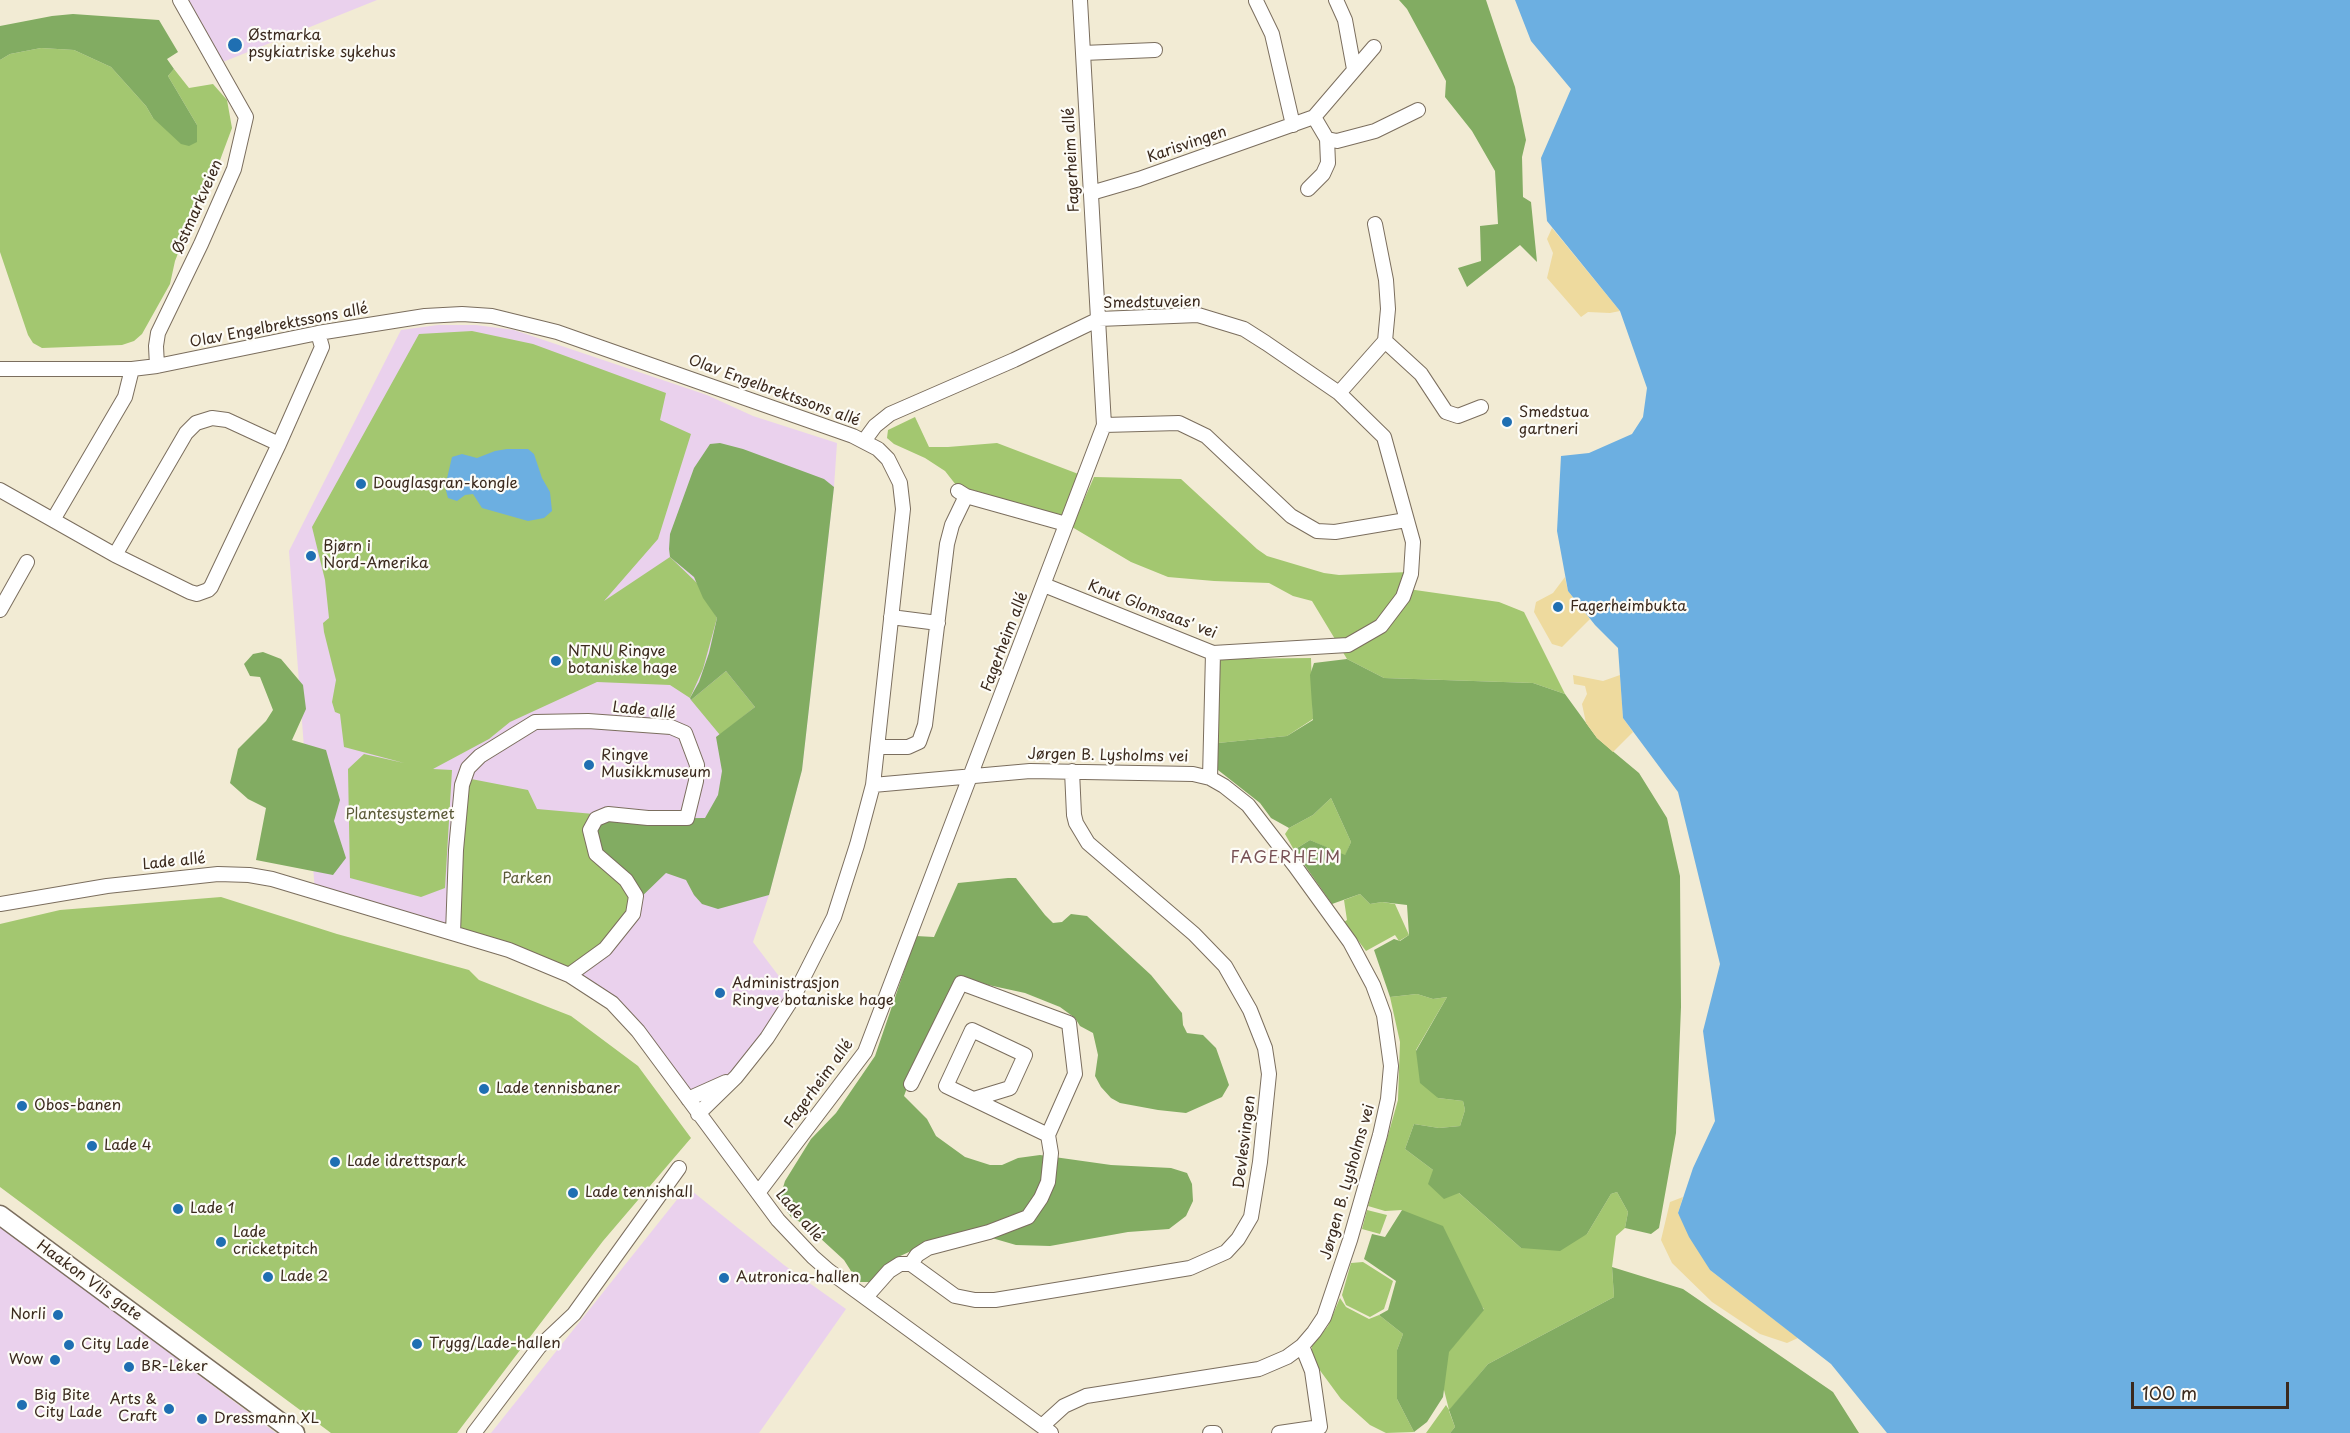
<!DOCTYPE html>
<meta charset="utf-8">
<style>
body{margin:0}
#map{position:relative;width:2350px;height:1433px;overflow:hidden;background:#f2ebd4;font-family:"Playpen Sans",sans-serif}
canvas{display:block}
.scale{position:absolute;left:2131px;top:1382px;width:158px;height:27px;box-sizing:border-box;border:3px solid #3b2a1e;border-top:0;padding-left:8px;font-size:18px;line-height:21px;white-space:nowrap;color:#3b2a1e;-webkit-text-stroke:4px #fdfcf7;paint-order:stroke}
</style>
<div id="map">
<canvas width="2350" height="1433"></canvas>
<div class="scale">100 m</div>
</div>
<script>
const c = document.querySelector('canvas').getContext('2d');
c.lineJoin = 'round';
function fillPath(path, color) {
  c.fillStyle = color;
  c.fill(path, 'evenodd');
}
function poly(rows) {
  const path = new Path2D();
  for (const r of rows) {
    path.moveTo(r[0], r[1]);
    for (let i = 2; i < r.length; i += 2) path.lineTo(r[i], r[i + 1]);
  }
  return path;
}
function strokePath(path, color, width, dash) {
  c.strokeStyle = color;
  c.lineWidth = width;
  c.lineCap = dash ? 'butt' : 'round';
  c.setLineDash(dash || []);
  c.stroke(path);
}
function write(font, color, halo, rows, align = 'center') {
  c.font = font + ' "Playpen Sans",sans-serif';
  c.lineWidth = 4.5;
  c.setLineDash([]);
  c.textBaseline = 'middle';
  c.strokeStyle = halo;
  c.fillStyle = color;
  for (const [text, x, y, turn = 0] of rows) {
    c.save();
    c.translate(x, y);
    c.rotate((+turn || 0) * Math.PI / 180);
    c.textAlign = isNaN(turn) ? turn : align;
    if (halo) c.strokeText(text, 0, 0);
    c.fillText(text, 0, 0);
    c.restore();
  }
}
const built = poly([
 [180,0,377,0,218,64],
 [438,325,476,325,514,330,707,395,753,416,837,443,834,487,802,770,769,895,753,942,794,996,736,1077,688,1099,638,1031,569,975,315,892,289,551,401,330],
 [687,1187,784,1265,846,1309,759,1433,491,1433],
 [0,1226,276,1433,0,1433]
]);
const green = poly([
 [41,48,74,50,111,67,146,106,153,118,197,125,168,76,174,69,189,88,213,84,227,100,232,128,210,187,205,185,175,261,170,284,142,334,134,341,122,345,42,348,33,343,28,335,0,252,0,60,10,54],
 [472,331,533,344,666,393,660,420,691,434,658,539,604,601,670,557,697,583,717,618,703,669,690,698,670,685,597,682,510,722,489,739,433,769,452,770,445,888,421,897,350,878,348,769,364,754,404,763,344,747,340,714,335,712,332,702,336,680,324,632,323,623,329,618,325,580,312,527,419,334],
 [915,417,929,447,948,447,997,443,1081,475,1063,517,956,485,945,471,925,458,894,444,887,438,888,430],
 [1094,477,1181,479,1257,549,1267,556,1324,573,1339,575,1408,572,1401,588,1499,602,1524,612,1565,694,1533,683,1384,678,1347,659,1312,601,1293,596,1269,583,1214,581,1168,577,1131,562,1072,527],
 [1311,658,1313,719,1287,736,1218,743,1218,659],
 [726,671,755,707,720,735,691,700],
 [466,778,528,790,537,809,594,814,632,897,630,913,604,946,572,970,534,953,463,932,455,912],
 [1331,798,1351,842,1345,856,1310,840,1294,850,1285,834,1289,828,1313,815],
 [1360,894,1370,904,1382,902,1395,904,1409,935,1399,941,1395,935,1366,951,1344,922,1347,920,1344,900],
 [221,897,337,934,469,970,479,980,571,1016,638,1066,691,1138,603,1241,457,1433,331,1433,0,1187,0,924,60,910],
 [1417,994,1433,999,1447,997,1416,1050,1438,1098,1463,1101,1465,1110,1460,1126,1439,1128,1414,1124,1405,1149,1433,1170,1521,1248,1587,1234,1611,1194,1617,1192,1628,1212,1625,1228,1616,1236,1612,1267,1614,1297,1488,1364,1449,1411,1455,1427,1450,1433,1426,1433,1446,1405,1449,1410,1443,1386,1448,1352,1484,1309,1402,1210,1385,1211,1368,1206,1398,1100,1400,1042,1390,997],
 [1367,1210,1387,1215,1380,1234,1362,1229],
 [1363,1262,1393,1281,1384,1309,1370,1317,1346,1305,1342,1295,1351,1263],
 [1340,1298,1346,1307,1369,1319,1379,1315,1403,1334,1397,1350,1397,1399,1414,1432,1386,1433,1370,1425,1341,1399,1316,1365,1312,1355,1312,1346,1328,1326]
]);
const forest = poly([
 [1399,0,1486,0,1515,87,1526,140,1522,157,1523,197,1531,202,1537,262,1520,245,1467,287,1458,268,1481,261,1480,226,1498,224,1495,171,1472,131,1445,97,1446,81,1407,9],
 [73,14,159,20,178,52,167,59,174,69,168,76,197,125,197,142,189,146,181,144,153,118,146,106,111,67,74,50,41,48,10,54,0,60,0,26,52,16],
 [720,443,743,449,824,479,834,487,802,770,769,895,718,909,702,904,694,895,686,880,666,873,635,903,636,896,596,854,596,819,705,818,718,795,722,771,716,737,755,707,726,671,691,700,690,698,699,682,709,653,717,618,703,598,694,577,670,557,669,549,670,534,694,468,710,444],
 [263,652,281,659,303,685,306,709,292,740,326,750,340,800,334,821,346,858,333,875,256,860,266,808,248,799,230,783,238,749,266,721,273,710,260,677,250,676,244,664,253,654],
 [1347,659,1384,678,1533,683,1565,694,1597,738,1639,773,1667,818,1680,876,1681,1007,1676,1133,1659,1228,1651,1234,1625,1228,1628,1212,1617,1192,1611,1194,1587,1234,1560,1251,1521,1248,1459,1193,1444,1199,1428,1184,1433,1170,1405,1149,1414,1124,1439,1128,1460,1126,1465,1110,1463,1101,1438,1098,1420,1083,1416,1051,1447,997,1433,999,1417,994,1390,997,1374,950,1394,939,1400,941,1409,935,1407,905,1382,902,1370,904,1360,894,1332,904,1294,850,1310,840,1345,855,1351,842,1331,798,1313,815,1289,828,1271,818,1260,803,1218,770,1218,743,1287,736,1313,720,1310,675,1314,663],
 [1008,878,1016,878,1045,915,1053,923,1062,922,1071,914,1087,916,1151,975,1182,1013,1183,1025,1187,1033,1203,1035,1216,1048,1229,1085,1222,1097,1186,1113,1158,1110,1120,1103,1111,1098,1101,1087,1095,1076,1098,1055,1093,1033,1080,1026,1075,1018,1060,1007,1025,993,970,981,911,1077,904,1096,927,1119,936,1136,965,1157,990,1165,1002,1165,1018,1158,1040,1155,1111,1165,1171,1168,1187,1173,1192,1184,1193,1201,1186,1216,1169,1229,1128,1232,1050,1246,1016,1245,978,1234,920,1247,898,1257,870,1282,858,1282,844,1260,807,1226,791,1217,779,1201,785,1181,811,1139,836,1113,875,1056,916,936,934,937,958,883],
 [1402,1210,1443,1226,1484,1310,1449,1352,1443,1397,1427,1422,1414,1432,1397,1399,1397,1350,1403,1334,1379,1315,1388,1310,1396,1281,1364,1259,1372,1234,1385,1237],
 [1612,1267,1683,1289,1833,1392,1859,1433,1450,1433,1455,1427,1449,1410,1488,1364,1614,1297]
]);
const sand = poly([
 [1552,228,1620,311,1610,313,1588,312,1581,317,1547,278,1553,253,1547,239],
 [1565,577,1568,591,1590,619,1562,647,1552,644,1534,612,1536,602,1553,593],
 [1573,675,1603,681,1620,675,1623,718,1633,732,1613,752,1597,738,1586,723,1582,704,1587,694,1585,686,1574,684],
 [1683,1197,1678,1213,1710,1270,1798,1338,1787,1343,1760,1334,1712,1302,1672,1263,1661,1240,1670,1202]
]);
const water = poly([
 [1515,0,2350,0,2350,1433,1887,1433,1831,1364,1710,1270,1689,1237,1678,1213,1693,1168,1715,1121,1703,1031,1720,964,1678,792,1623,718,1618,648,1595,625,1568,591,1557,531,1561,456,1589,453,1632,434,1643,417,1647,388,1620,311,1547,221,1541,158,1571,89,1531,41],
 [507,449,528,449,534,454,542,478,550,492,552,511,544,518,528,521,482,508,473,494,465,495,457,501,448,498,445,487,452,457,462,454,477,458,495,451]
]);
const minor = poly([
 [1336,0,1345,20,1354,69],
 [1256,1,1272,34,1293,125],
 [1083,53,1155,50],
 [1327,139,1337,141,1375,131,1418,110],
 [1308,189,1323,174,1328,163,1327,139,1314,117],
 [1091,193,1139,179,1314,117,1374,47],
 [1385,341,1421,374,1446,412,1458,416,1481,407],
 [157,366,156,346,158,333,201,244,234,169,246,117,180,0],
 [0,369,132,369,157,366,318,333,425,316,462,314,492,316,557,332,853,436,878,449,888,459,900,483,903,509,873,785,857,845,834,917,794,996,767,1038,736,1077,698,1114],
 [1339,393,1385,341,1388,309,1386,280,1375,224],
 [1104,425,1179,423,1206,436,1291,516,1317,531,1335,532,1406,520],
 [864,441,875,426,890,414,1014,360,1099,319,1198,315,1244,329,1266,343,1339,393,1384,437,1413,542,1411,574,1403,597,1381,626,1348,645,1213,653,1044,585],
 [279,444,211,587,208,590,197,594,190,592,115,555,186,433,196,423,212,418,227,420,279,444,322,347,318,333],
 [0,490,115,555],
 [958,491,966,496,1066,524],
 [53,520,125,397,132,369],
 [0,610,27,562],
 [891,617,938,623],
 [878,747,908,747,919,742,925,725,947,544,952,525,966,496],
 [1210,778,1213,653],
 [873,785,1030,771,1193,774,1210,778,1224,786,1248,805,1295,866,1350,942,1373,985,1384,1015,1391,1066,1388,1099,1380,1135,1350,1240,1324,1317,1314,1332,1302,1346,1287,1357,1259,1369,1086,1396,1064,1406,1042,1426],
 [0,904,107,886,218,874,249,875,272,879,509,950,569,975,612,1003,638,1031,778,1220,813,1257,829,1271,1051,1433],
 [453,933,456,850,462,785,468,768,480,756,535,722,588,721,671,727,685,733,697,765,696,781,687,818,648,818,608,814,596,819,590,830,596,854,626,880,636,896,633,914,605,949,569,975],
 [911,1084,961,983,1069,1023,1075,1074,1048,1135,1051,1153,1048,1182,1041,1198,1028,1217,989,1232,928,1248,917,1255,911,1264],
 [688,1099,726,1082],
 [974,1099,1010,1088,1025,1055,972,1030,946,1086,1048,1135],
 [758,1193,865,1052,1104,425,1080,0],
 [866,1297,889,1271,900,1264,911,1264,955,1296,975,1300,995,1300,1190,1268,1226,1252,1238,1239,1251,1217,1260,1162,1269,1074,1265,1048,1250,1010,1225,966,1194,934,1088,843,1076,823,1074,815,1072,771],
 [474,1433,539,1347,574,1314,679,1168],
 [1210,1433,1215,1433],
 [1279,1433,1320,1427,1312,1371,1302,1346]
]);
const major = poly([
 [0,1215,295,1433]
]);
const markers = [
 [235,45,8,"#1f6fb2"],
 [1507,422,6,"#1f6fb2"],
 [361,484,6,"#1f6fb2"],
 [311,556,6,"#1f6fb2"],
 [1558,607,6,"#1f6fb2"],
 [556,661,6,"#1f6fb2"],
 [589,765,6,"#1f6fb2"],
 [720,993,6,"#1f6fb2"],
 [484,1089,6,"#1f6fb2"],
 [22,1106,6,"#1f6fb2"],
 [92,1146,6,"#1f6fb2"],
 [335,1162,6,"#1f6fb2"],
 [573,1193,6,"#1f6fb2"],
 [178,1209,6,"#1f6fb2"],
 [221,1242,6,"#1f6fb2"],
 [268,1277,6,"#1f6fb2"],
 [724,1278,6,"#1f6fb2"],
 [58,1315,6,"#1f6fb2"],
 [417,1344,6,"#1f6fb2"],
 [69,1345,6,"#1f6fb2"],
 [55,1360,6,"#1f6fb2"],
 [129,1367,6,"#1f6fb2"],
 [22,1405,6,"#1f6fb2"],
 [169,1409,6,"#1f6fb2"],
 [202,1419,6,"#1f6fb2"]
];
const poiNames = [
 ["Østmarka",248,36],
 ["psykiatriske sykehus",248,53],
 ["Smedstua",1519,413],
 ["gartneri",1519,430],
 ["Douglasgran-kongle",373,484],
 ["Bjørn i",323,547],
 ["Nord-Amerika",323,564],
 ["Fagerheimbukta",1570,607],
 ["NTNU Ringve",568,652],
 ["botaniske hage",568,669],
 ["Ringve",601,756],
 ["Musikkmuseum",601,773],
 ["Administrasjon",732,984],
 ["Ringve botaniske hage",732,1001],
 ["Lade tennisbaner",496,1089],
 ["Obos-banen",34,1106],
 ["Lade 4",104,1146],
 ["Lade idrettspark",347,1162],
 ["Lade tennishall",585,1193],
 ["Lade 1",190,1209],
 ["Lade",233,1233],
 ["cricketpitch",233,1250],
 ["Lade 2",280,1277],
 ["Autronica-hallen",736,1278],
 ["Norli",46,1315,"right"],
 ["Trygg/Lade-hallen",429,1344],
 ["City Lade",81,1345],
 ["Wow",43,1360,"right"],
 ["BR-Leker",141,1367],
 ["Big Bite",34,1396],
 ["City Lade",34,1413],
 ["Arts &",157,1400,"right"],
 ["Craft",157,1417,"right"],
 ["Dressmann XL",214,1419]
];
const streetNames = [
 ["Karisvingen",1187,145,-19],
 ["Fagerheim allé",1072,160,-93],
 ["Østmarkveien",198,207,-66],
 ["Smedstuveien",1152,303,-1],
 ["Olav Engelbrektssons allé",279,326,-11],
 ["Olav Engelbrektssons allé",774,391,20],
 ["Knut Glomsaas' vei",1152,610,21],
 ["Fagerheim allé",1005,642,-69],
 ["Lade allé",644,711,6],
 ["Jørgen B. Lysholms vei",1108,756,1],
 ["Lade allé",174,862,-6],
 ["Fagerheim allé",819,1084,-54],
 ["Devlesvingen",1245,1142,-83],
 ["Jørgen B. Lysholms vei",1348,1182,-74],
 ["Lade allé",799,1216,49],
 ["Haakon VIIs gate",89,1281,36]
];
const parkNames = [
 ["Plantesystemet",400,815],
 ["Parken",527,879]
];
const neighbourhoodNames = [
 ["FAGERHEIM",1286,859]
];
fillPath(built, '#ead1ed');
fillPath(green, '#a3c770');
fillPath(forest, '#82ac62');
fillPath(sand, '#eeda9e');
fillPath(water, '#6cafe1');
strokePath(minor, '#7b6e5e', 16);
strokePath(major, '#7b6e5e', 21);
strokePath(minor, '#fff', 14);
strokePath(major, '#fff', 18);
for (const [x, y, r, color] of markers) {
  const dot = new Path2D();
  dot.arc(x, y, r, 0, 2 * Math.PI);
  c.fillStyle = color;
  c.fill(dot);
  strokePath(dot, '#fdfcf7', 2);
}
write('15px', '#3b2a1e', '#fdfcf7', poiNames, 'left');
write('15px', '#3b2a1e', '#fdfcf7', streetNames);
write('15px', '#5a5937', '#fdfcf7', parkNames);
c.letterSpacing = '1.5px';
write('16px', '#785155', '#fdfcf7', neighbourhoodNames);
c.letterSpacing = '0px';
</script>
